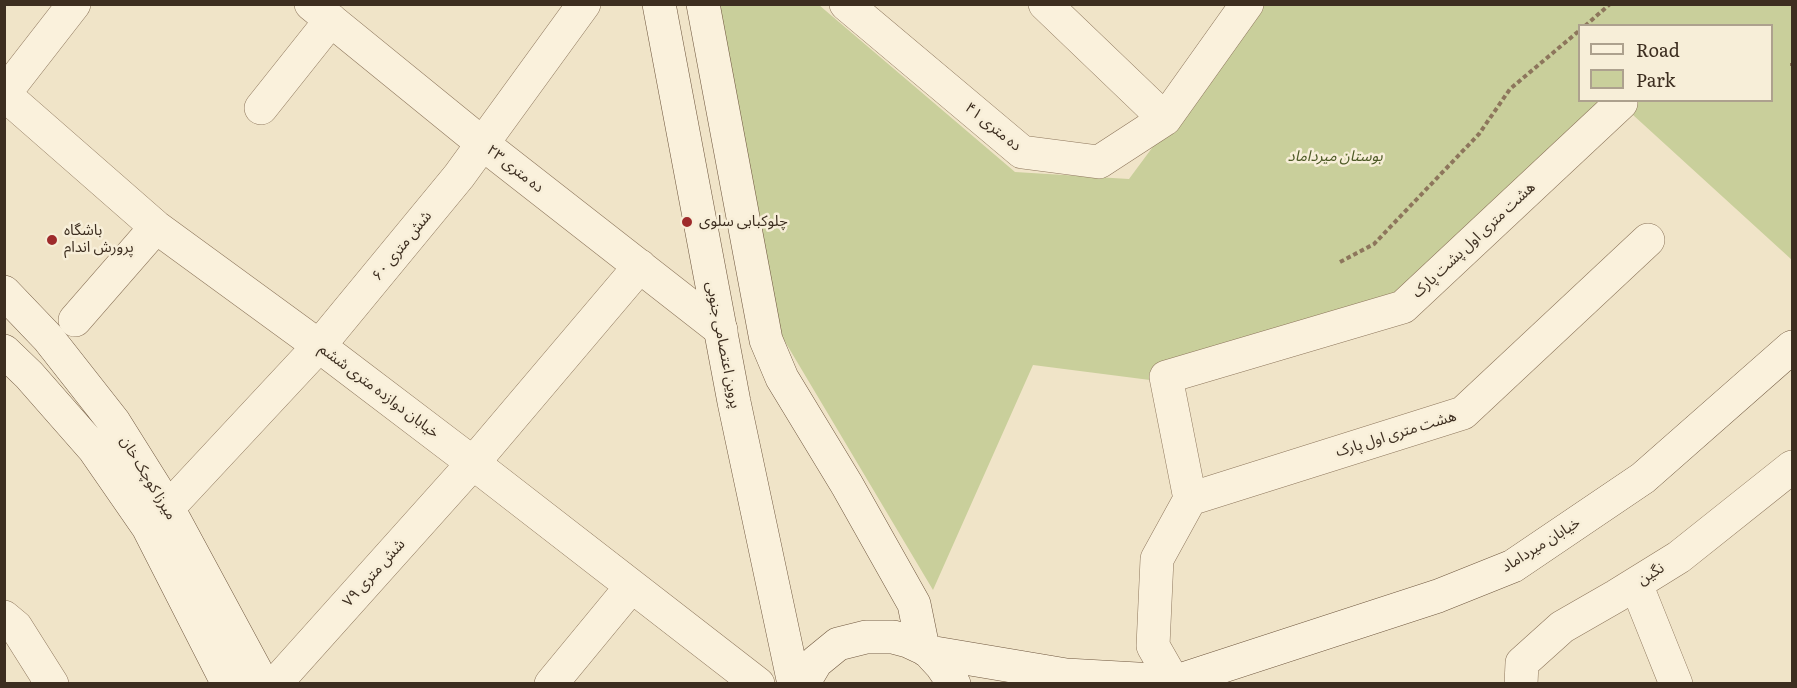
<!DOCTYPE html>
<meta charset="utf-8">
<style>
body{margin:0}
#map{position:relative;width:1797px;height:688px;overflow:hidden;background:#f0e4c8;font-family:Literata,serif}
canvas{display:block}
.frame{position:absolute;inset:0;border:6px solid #3d2e20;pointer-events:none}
.legend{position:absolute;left:1578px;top:24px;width:195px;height:78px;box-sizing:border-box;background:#f7eed8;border:2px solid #ada18e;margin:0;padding:8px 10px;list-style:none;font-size:18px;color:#3d2e20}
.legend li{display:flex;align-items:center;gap:12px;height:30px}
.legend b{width:30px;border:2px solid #ada18e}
</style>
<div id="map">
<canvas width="1797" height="688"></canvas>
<div class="frame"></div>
<ul class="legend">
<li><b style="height:8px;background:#faf1dc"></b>Road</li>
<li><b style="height:16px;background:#c9cf9b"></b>Park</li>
</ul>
</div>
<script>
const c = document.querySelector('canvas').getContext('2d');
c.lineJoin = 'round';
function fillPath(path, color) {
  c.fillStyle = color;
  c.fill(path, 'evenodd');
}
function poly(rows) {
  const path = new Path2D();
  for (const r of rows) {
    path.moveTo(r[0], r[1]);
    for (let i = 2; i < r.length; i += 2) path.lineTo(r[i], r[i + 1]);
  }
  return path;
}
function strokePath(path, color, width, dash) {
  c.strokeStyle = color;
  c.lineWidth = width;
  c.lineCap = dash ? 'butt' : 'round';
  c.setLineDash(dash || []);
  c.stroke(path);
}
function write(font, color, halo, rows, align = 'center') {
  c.font = font + ' Literata,"Noto Sans Arabic",serif';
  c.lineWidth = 5;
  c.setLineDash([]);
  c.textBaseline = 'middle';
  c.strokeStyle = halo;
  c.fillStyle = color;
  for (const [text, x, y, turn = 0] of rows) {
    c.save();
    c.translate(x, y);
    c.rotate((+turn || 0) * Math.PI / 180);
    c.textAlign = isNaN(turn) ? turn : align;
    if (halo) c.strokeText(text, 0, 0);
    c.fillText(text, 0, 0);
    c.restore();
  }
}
const green = poly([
 [710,5,819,5,1015,172,1129,179,1258,5,1792,5,1792,260,1621,104,1405,297,1150,380,1033,365,933,590,762,303],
 [1580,26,1772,26,1772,100,1580,100]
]);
const path = poly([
 [1585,26,1610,4],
 [1792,63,1792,66],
 [1340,262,1374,244,1479,134,1510,89,1580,30]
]);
const minor = poly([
 [311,4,483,144,721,330],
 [846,4,1022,152,1099,162,1165,119,1247,4],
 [1045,4,1165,119],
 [4,94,156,227,319,346,473,463,758,684],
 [4,94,74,4],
 [261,108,331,20],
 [75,320,156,227],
 [1190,499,1463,413,1648,240],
 [168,508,319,346,459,176,584,4],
 [1636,584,1676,684],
 [4,617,16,627,52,684],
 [1173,681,1153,646,1157,559,1190,499,1166,377,1403,307,1621,103],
 [275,684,473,463,640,266],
 [551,684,631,587],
 [1521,684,1522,663,1562,627,1616,596,1679,557,1792,467]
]);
const secondary = poly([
 [659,4,734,402,794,684],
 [703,4,766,340,782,378,847,485,914,604,923,648],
 [4,292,48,338,114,422,168,508,263,684],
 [4,351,29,375,94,449,148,527,228,684],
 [929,652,1066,675,1173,681],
 [803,684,816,662,838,644,866,637,893,637,908,641,923,648,929,652,941,665,954,684],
 [1168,684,1438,596,1513,566,1643,478,1792,347]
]);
const markers = [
 [687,222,6,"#9e2a2b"],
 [52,240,6,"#9e2a2b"]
];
const streetNames = [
 ["ده متری ۴۱",993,127,39],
 ["ده متری ۲۳",515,169,38],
 ["هشت متری اول پشت پارک",1474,240,-43],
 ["شش متری ۶۰",402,246,-51],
 ["پروین اعتصامی جنوبی",723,345,79],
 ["خیابان دوازده متری ششم",379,391,37],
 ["هشت متری اول پارک",1396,434,-17],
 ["میرزا کوچک خان",148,478,59],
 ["خیابان میرداماد",1541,545,-32],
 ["شش متری ۷۹",374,573,-48],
 ["نگین",1651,574,-32]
];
const parkNames = [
 ["بوستان میرداماد",1335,157]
];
const poiNames = [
 ["چلوکبابی سلوی",699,222],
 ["باشگاه",64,231],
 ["پرورش اندام",64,248]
];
fillPath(green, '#c9cf9b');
strokePath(minor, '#8d765c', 34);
strokePath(secondary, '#6f573f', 34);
strokePath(path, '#8d765c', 4, [4.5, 3]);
strokePath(minor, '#faf1dc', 33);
strokePath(secondary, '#faf1dc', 33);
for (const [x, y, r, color] of markers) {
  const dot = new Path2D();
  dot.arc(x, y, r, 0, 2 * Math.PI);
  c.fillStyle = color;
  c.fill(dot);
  strokePath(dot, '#f7eed8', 2);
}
write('15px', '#3d2e20', '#f7eed8', streetNames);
write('italic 15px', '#4d5a26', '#f7eed8', parkNames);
write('15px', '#3d2e20', '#f7eed8', poiNames, 'left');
</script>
